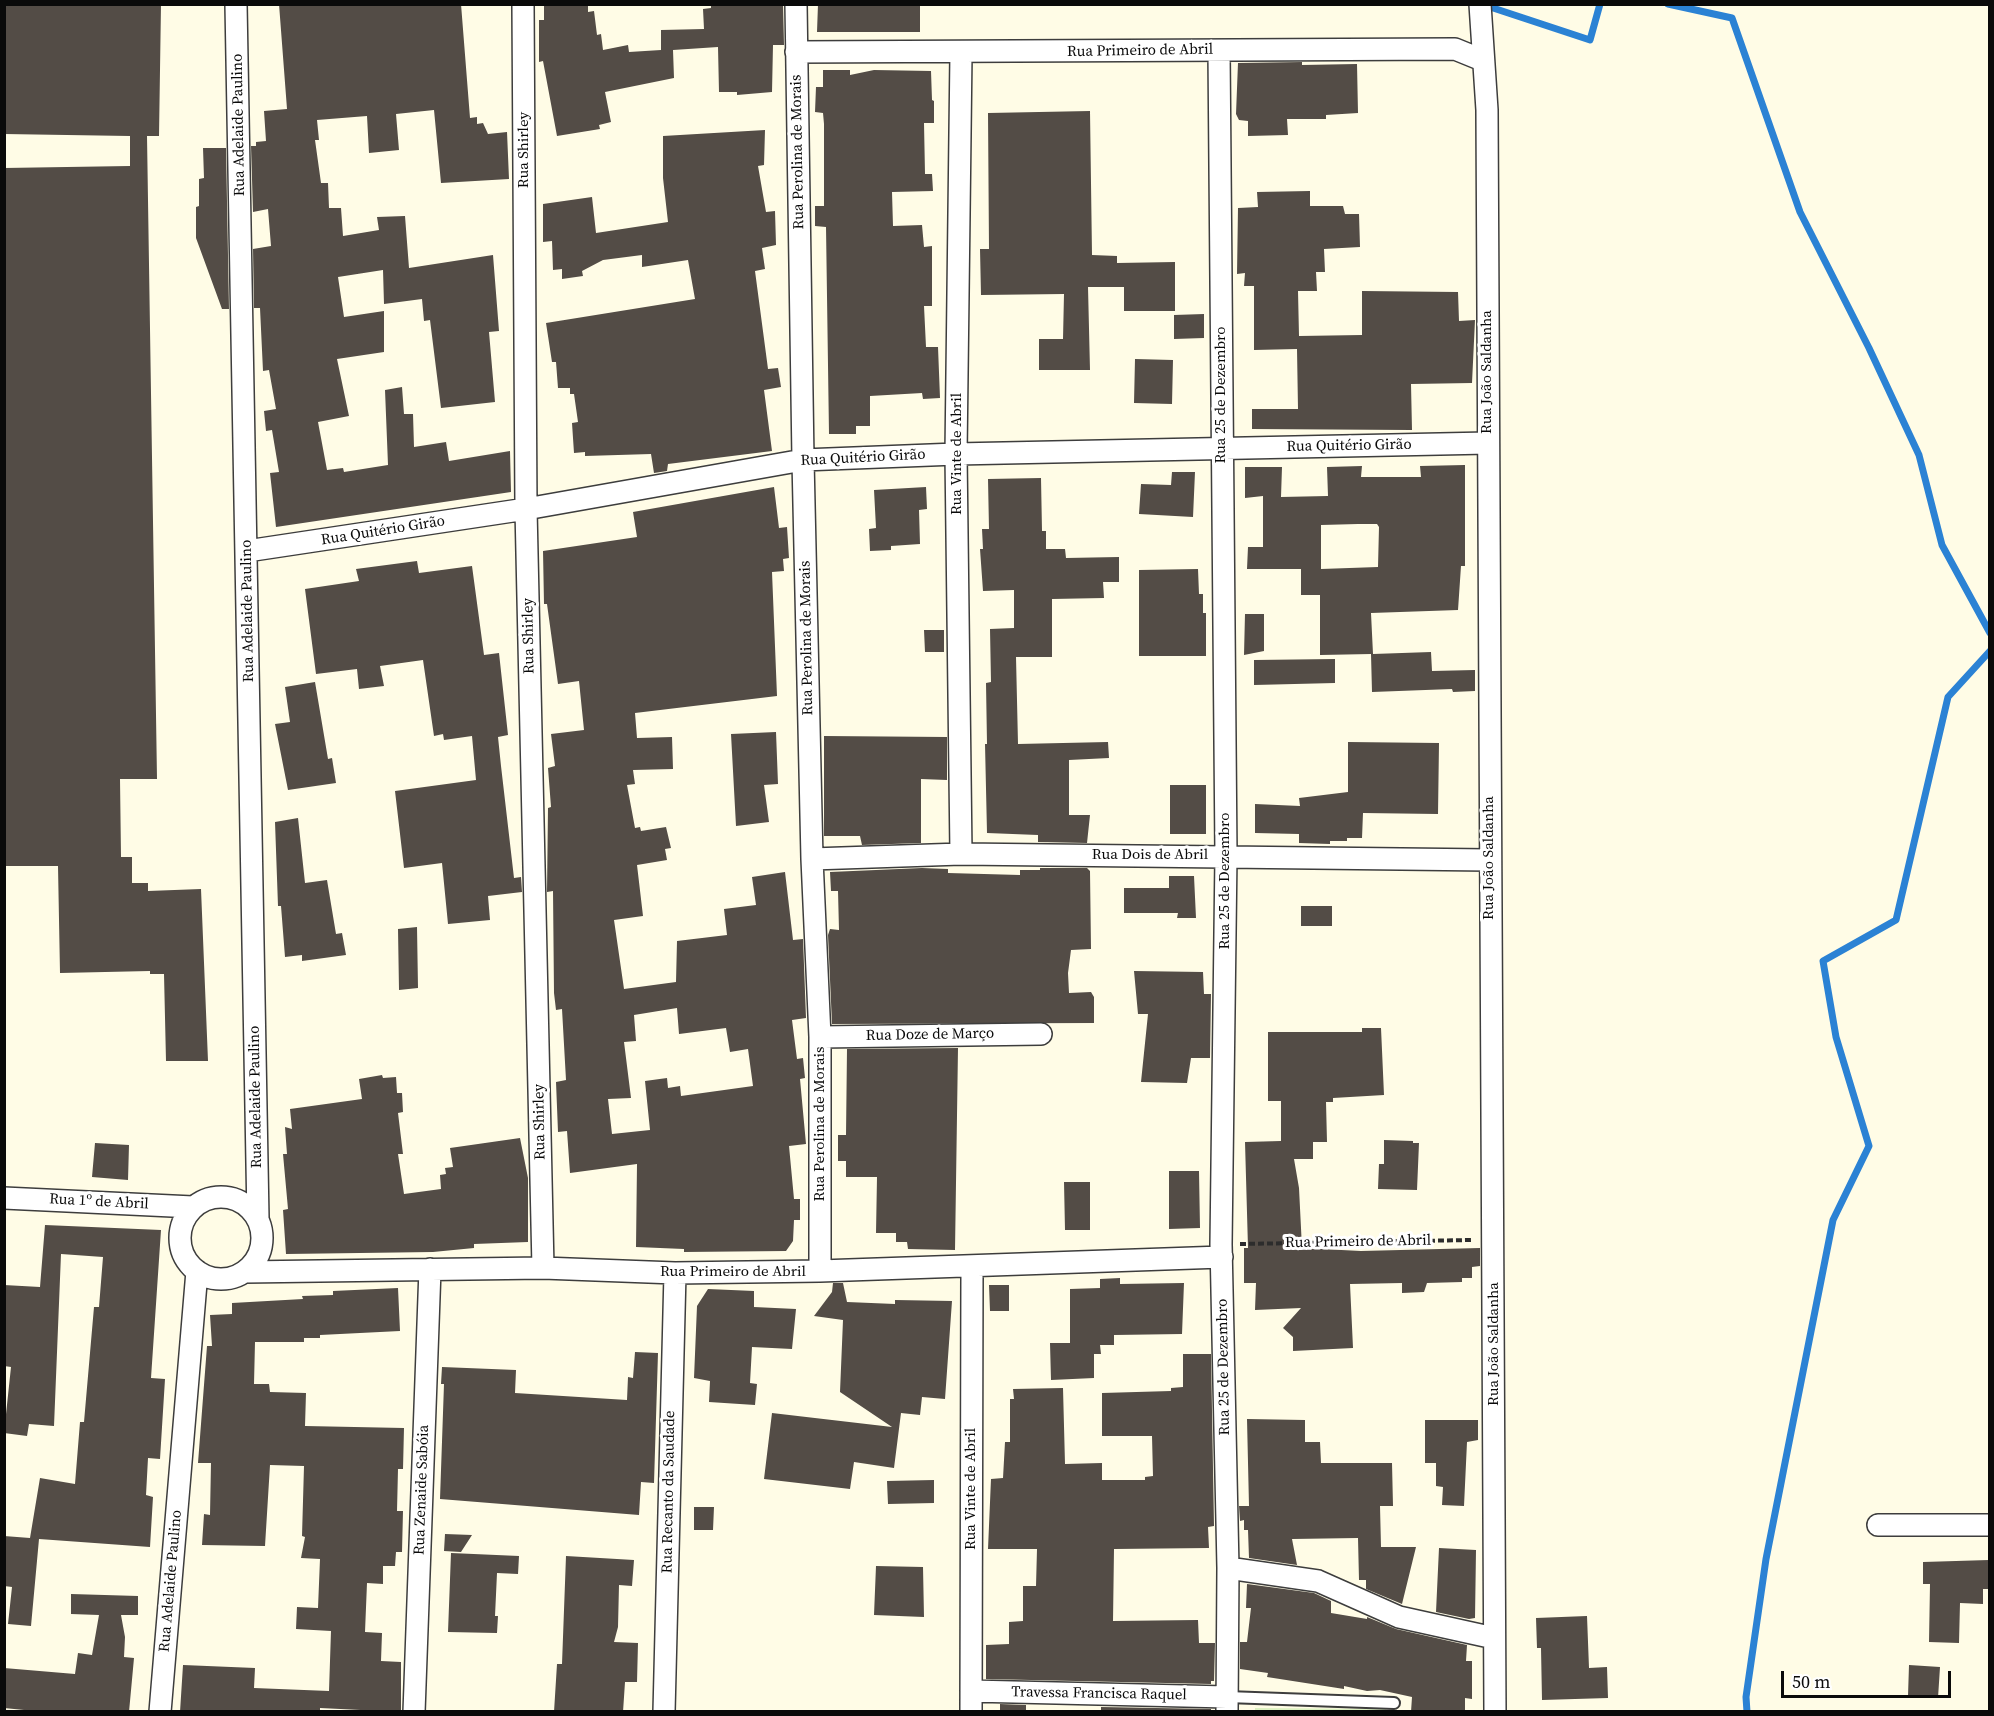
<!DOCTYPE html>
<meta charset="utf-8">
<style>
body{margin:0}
#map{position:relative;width:1994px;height:1716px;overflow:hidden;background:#fffce6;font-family:"Source Serif 4",serif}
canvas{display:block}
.frame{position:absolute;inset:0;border:6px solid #0a0a0a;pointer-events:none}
.scale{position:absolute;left:1781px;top:1671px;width:170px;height:27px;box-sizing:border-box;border:3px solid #0a0a0a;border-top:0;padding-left:8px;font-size:18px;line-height:21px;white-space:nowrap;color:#0a0a0a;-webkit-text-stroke:4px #fff;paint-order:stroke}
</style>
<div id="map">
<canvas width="1994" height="1716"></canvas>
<div class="frame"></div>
<div class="scale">50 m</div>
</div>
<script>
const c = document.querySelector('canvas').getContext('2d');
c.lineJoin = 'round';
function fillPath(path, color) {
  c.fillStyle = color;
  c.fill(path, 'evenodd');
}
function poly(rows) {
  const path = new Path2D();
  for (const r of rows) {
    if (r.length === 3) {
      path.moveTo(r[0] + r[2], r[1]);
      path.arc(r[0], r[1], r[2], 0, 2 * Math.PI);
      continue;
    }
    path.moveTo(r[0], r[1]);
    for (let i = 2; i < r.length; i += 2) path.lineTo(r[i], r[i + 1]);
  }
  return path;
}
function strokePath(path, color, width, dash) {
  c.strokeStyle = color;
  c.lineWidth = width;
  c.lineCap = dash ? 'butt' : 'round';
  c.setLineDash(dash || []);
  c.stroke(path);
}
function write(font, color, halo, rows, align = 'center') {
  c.font = font + ' "Source Serif 4",serif';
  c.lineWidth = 6;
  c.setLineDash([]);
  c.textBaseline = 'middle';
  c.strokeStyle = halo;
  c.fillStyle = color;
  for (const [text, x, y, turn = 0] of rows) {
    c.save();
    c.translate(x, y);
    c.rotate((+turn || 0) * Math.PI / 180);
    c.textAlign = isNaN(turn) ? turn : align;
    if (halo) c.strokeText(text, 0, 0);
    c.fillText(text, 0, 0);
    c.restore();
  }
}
const pitch = poly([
 [1255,1708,1386,1709,1386,1711,1255,1712]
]);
const stream = poly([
 [1668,4,1732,18,1800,212,1869,348,1919,455,1942,545,1990,633],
 [1484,5,1590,40,1600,4],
 [1747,1712,1746,1697,1766,1559,1833,1220,1869,1146,1836,1037,1823,961,1896,920,1948,697,1990,651]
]);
const building = poly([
 [4,4,161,4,159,136,147,136,157,779,120,779,121,857,132,857,132,883,148,883,148,891,201,889,208,1061,166,1061,164,974,150,974,150,971,60,973,58,866,4,866,4,168,130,166,130,136,4,134],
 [279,4,461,4,470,118,477,117,477,124,483,123,488,134,507,132,509,179,441,183,434,110,396,114,399,150,369,153,367,116,317,120,319,140,315,140,321,183,328,183,329,208,341,208,343,236,379,230,377,217,405,216,409,268,493,255,499,331,489,332,495,402,441,408,430,320,424,321,422,299,384,304,383,270,338,277,344,317,384,311,384,352,337,359,349,416,318,422,327,470,343,468,344,472,388,465,385,390,402,387,404,414,413,414,414,447,446,442,449,461,510,451,511,492,276,527,270,473,279,472,272,430,266,431,264,411,276,409,269,370,263,371,260,308,254,308,253,249,271,246,268,209,253,212,251,146,256,146,256,142,266,141,264,111,287,109],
 [544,4,588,4,588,12,594,11,597,35,601,34,603,50,628,45,629,52,661,50,661,30,704,29,703,9,711,8,711,4,783,4,784,45,773,45,772,92,737,95,737,92,719,92,718,47,673,50,674,78,605,92,611,122,599,125,600,129,557,136,543,61,539,62,539,20,544,20],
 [818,4,920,4,920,32,817,32],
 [1302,62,1302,65,1357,64,1358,113,1326,115,1326,119,1287,119,1288,135,1248,136,1248,121,1239,120,1236,114,1238,63],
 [823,70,850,70,850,75,874,70,931,71,932,100,934,101,934,123,924,123,925,174,932,174,933,191,892,192,893,226,922,225,924,247,932,246,932,306,924,306,926,347,938,347,940,398,923,399,922,393,870,396,870,426,856,426,856,434,829,434,826,227,815,226,815,206,824,206,824,124,823,113,815,112,816,87,823,87],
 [1090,111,1092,255,1117,256,1117,263,1175,262,1175,311,1124,311,1124,287,1088,287,1090,370,1039,370,1039,339,1063,339,1064,294,981,295,980,249,989,249,988,113],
 [765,130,764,165,758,166,766,212,775,211,776,245,762,248,765,269,755,271,768,369,778,368,781,387,764,390,772,451,668,464,667,471,654,473,651,454,585,456,585,452,574,453,572,423,578,422,574,394,570,394,570,388,558,388,556,362,552,362,546,323,695,299,688,260,642,267,642,255,603,260,582,271,583,276,562,279,562,269,553,270,552,241,543,242,543,204,592,197,596,233,668,222,663,178,663,136],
 [203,148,226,148,229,309,222,309,196,238,196,207,199,206,199,179,204,178],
 [1310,191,1310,206,1343,206,1345,214,1359,214,1360,247,1324,249,1325,272,1316,272,1317,291,1298,291,1299,336,1362,335,1362,291,1458,292,1459,321,1475,320,1472,383,1411,384,1412,430,1252,429,1252,409,1298,409,1297,349,1254,350,1254,286,1244,286,1245,273,1237,274,1238,208,1258,207,1257,192],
 [1204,314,1204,338,1174,339,1174,315],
 [1135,359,1173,360,1172,404,1134,403],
 [1465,465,1465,566,1461,566,1458,610,1371,613,1373,654,1431,652,1432,671,1475,670,1475,691,1453,692,1452,689,1372,692,1371,654,1320,655,1320,595,1301,595,1301,569,1247,569,1248,547,1263,547,1263,496,1245,498,1245,467,1282,467,1281,497,1328,496,1327,467,1362,466,1361,477,1421,477,1420,466],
 [1358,524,1377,524,1379,527,1378,567,1321,569,1321,525],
 [1172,472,1195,472,1193,517,1139,514,1141,484,1171,485],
 [1041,478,1042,531,1046,531,1046,549,1065,549,1066,558,1119,557,1119,582,1103,582,1104,598,1052,599,1052,657,1016,657,1018,744,1108,742,1109,758,1069,760,1069,815,1090,815,1087,843,1038,842,1038,835,987,833,985,744,987,744,986,683,991,682,990,629,1014,628,1014,590,983,591,980,549,983,549,982,529,989,529,988,479],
 [774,487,779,528,787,527,789,558,783,559,784,571,772,572,777,696,635,713,637,738,672,737,673,769,633,770,635,784,627,785,635,828,640,827,641,831,666,827,671,848,665,849,667,860,637,865,643,916,614,920,624,989,676,982,677,941,727,935,724,909,756,905,752,877,785,872,793,940,803,939,806,1018,792,1020,797,1059,803,1058,805,1078,800,1079,806,1144,789,1146,794,1199,800,1199,800,1220,794,1220,793,1241,786,1251,684,1252,684,1249,636,1247,637,1164,570,1173,567,1131,558,1132,556,1082,566,1080,562,1009,556,1010,554,993,553,891,547,892,548,808,551,807,548,768,555,766,551,734,584,730,579,681,558,684,547,604,544,604,543,551,637,537,633,512],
 [677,1008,679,1034,726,1028,730,1052,748,1049,753,1086,681,1096,680,1086,668,1088,667,1078,645,1081,650,1130,612,1134,608,1099,631,1098,624,1042,636,1041,634,1015],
 [926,487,927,509,919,510,920,544,891,546,891,550,870,551,869,529,876,528,874,490],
 [417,561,419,573,472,566,484,655,499,653,508,735,498,737,501,766,514,878,521,877,522,892,488,896,490,920,448,924,442,863,404,868,395,791,476,780,472,736,444,740,443,734,434,736,423,660,380,666,384,686,359,689,357,669,316,674,305,589,359,581,356,569],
 [1198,569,1199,594,1203,594,1203,613,1206,613,1206,656,1139,656,1139,570],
 [1245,614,1264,614,1264,651,1244,655],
 [924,630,944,630,944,652,925,652],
 [1335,659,1335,683,1254,685,1254,660],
 [315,682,328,759,332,758,336,783,288,790,275,724,290,722,285,687],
 [776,732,778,784,764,785,769,822,736,826,731,734],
 [824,736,947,737,947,780,921,779,921,843,862,845,860,836,824,836],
 [1348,742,1439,743,1438,814,1363,813,1362,838,1347,838,1347,841,1330,841,1330,844,1299,843,1299,834,1255,833,1255,804,1300,806,1299,798,1348,792],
 [1170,785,1206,785,1206,834,1170,834],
 [298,818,305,883,327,880,336,934,342,933,346,955,302,961,302,955,285,957,281,906,278,906,275,822],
 [922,868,948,869,948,873,1020,875,1020,870,1040,870,1040,868,1087,868,1090,871,1091,949,1071,950,1068,973,1069,993,1091,992,1094,997,1094,1023,832,1024,828,935,830,929,839,930,838,891,831,891,830,872],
 [1169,876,1194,876,1196,918,1177,918,1178,913,1124,913,1124,888,1169,888],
 [1301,906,1332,906,1332,926,1301,926],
 [417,927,418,988,399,990,398,929],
 [1134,971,1203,972,1204,994,1211,994,1210,1058,1191,1058,1187,1083,1141,1082,1148,1014,1138,1014],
 [1362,1028,1381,1028,1384,1095,1333,1098,1333,1102,1326,1102,1327,1142,1313,1142,1313,1159,1294,1159,1299,1188,1302,1248,1361,1251,1480,1248,1480,1266,1472,1267,1472,1278,1462,1278,1462,1282,1427,1283,1424,1292,1402,1293,1402,1283,1350,1284,1353,1348,1293,1351,1293,1337,1283,1328,1301,1308,1255,1310,1256,1283,1244,1283,1244,1248,1248,1248,1245,1142,1281,1141,1281,1101,1268,1101,1268,1032,1362,1032],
 [958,1048,955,1250,908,1249,907,1242,896,1242,896,1233,876,1233,877,1177,846,1177,846,1161,838,1161,838,1135,846,1135,847,1049],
 [382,1075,383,1078,396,1077,397,1093,402,1093,403,1112,398,1113,403,1154,398,1154,404,1194,441,1189,440,1175,446,1174,445,1168,453,1167,450,1148,520,1138,528,1178,528,1242,474,1244,474,1248,433,1252,286,1254,283,1210,288,1209,283,1154,287,1154,285,1127,292,1129,290,1109,362,1099,359,1079],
 [1384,1140,1413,1141,1413,1143,1419,1143,1417,1190,1378,1189,1379,1164,1384,1164],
 [95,1143,129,1145,128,1180,92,1177],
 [1169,1171,1199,1171,1200,1228,1169,1229],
 [1064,1182,1090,1182,1090,1230,1065,1230],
 [45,1225,161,1230,151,1378,165,1379,160,1459,148,1458,146,1495,153,1497,150,1547,39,1539,31,1626,8,1624,12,1587,4,1586,4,1536,30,1538,40,1478,75,1484,80,1422,84,1422,94,1307,99,1307,103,1257,61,1254,54,1426,29,1424,27,1436,4,1433,11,1367,4,1366,4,1285,40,1287],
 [1120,1278,1120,1284,1184,1283,1182,1334,1114,1335,1114,1345,1100,1345,1101,1354,1094,1354,1094,1378,1051,1380,1050,1343,1070,1343,1070,1289,1100,1288,1100,1279],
 [833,1283,843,1283,847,1302,895,1304,895,1300,952,1301,945,1399,922,1397,920,1415,901,1413,894,1468,854,1462,850,1489,764,1479,772,1413,892,1427,840,1392,843,1320,814,1316,832,1292],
 [989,1285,1009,1285,1009,1311,990,1311],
 [398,1288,400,1331,320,1335,320,1338,304,1338,304,1342,255,1342,254,1384,269,1384,270,1392,306,1393,305,1426,404,1428,403,1469,398,1469,397,1511,403,1511,402,1552,396,1552,395,1566,383,1566,383,1584,367,1583,365,1632,382,1633,381,1661,401,1662,401,1712,320,1708,320,1712,180,1712,183,1665,255,1668,254,1688,329,1691,331,1631,296,1629,297,1607,318,1608,320,1559,301,1558,305,1537,302,1536,304,1466,270,1465,265,1546,202,1545,204,1514,210,1515,211,1463,198,1463,207,1346,212,1346,210,1315,232,1314,232,1303,303,1299,302,1296,333,1295,333,1291],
 [708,1289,754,1291,754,1307,796,1309,792,1349,752,1347,750,1383,757,1384,755,1405,709,1402,710,1381,694,1378,697,1306],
 [635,1352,658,1353,654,1483,641,1482,639,1515,440,1499,444,1384,441,1384,442,1367,516,1370,515,1393,627,1400,628,1377,633,1378],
 [1183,1354,1211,1354,1214,1526,1208,1527,1209,1548,1114,1549,1113,1621,1198,1620,1199,1643,1215,1643,1214,1681,1211,1681,1211,1684,986,1679,986,1645,1009,1644,1009,1622,1023,1621,1023,1586,1036,1586,1037,1549,988,1549,991,1479,1003,1478,1005,1442,1010,1442,1010,1399,1014,1399,1013,1389,1063,1388,1065,1464,1102,1463,1102,1480,1145,1480,1145,1477,1153,1476,1152,1436,1102,1436,1102,1393,1171,1391,1171,1388,1183,1387],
 [1247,1419,1305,1420,1305,1442,1320,1442,1321,1463,1392,1463,1393,1506,1380,1506,1381,1547,1416,1547,1402,1604,1366,1589,1366,1580,1359,1580,1358,1538,1292,1539,1297,1565,1249,1558,1248,1530,1244,1530,1244,1520,1240,1521,1239,1506,1249,1506],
 [1425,1420,1478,1420,1478,1440,1467,1442,1464,1506,1442,1505,1443,1487,1436,1486,1436,1463,1425,1463],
 [934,1480,934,1503,888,1504,887,1481],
 [694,1507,714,1507,713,1530,694,1530],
 [445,1534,472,1535,461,1552,444,1551],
 [1439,1548,1476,1550,1475,1618,1469,1619,1436,1612],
 [451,1553,519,1556,518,1574,497,1573,495,1616,498,1616,497,1633,448,1632],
 [566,1556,634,1560,632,1586,619,1585,618,1627,614,1642,638,1643,637,1682,625,1682,623,1712,554,1712,557,1664,562,1664],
 [1989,1560,1989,1589,1983,1589,1983,1604,1960,1603,1959,1643,1929,1642,1930,1584,1923,1584,1923,1562],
 [876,1566,923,1567,924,1617,874,1615],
 [1247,1584,1314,1593,1331,1601,1331,1613,1367,1619,1367,1617,1396,1629,1467,1645,1466,1661,1472,1661,1472,1699,1465,1698,1465,1712,1411,1712,1412,1697,1380,1690,1367,1691,1344,1686,1344,1689,1267,1677,1268,1673,1240,1669,1240,1642,1247,1642,1251,1608,1246,1608],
 [71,1594,138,1596,138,1615,121,1615,125,1637,124,1657,134,1658,129,1712,44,1712,4,1708,4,1668,75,1674,78,1653,92,1655,99,1615,71,1614],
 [1587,1616,1589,1668,1607,1667,1608,1698,1542,1700,1541,1648,1537,1648,1536,1618],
 [1909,1665,1940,1667,1938,1698,1908,1696],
 [1000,1704,1026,1705,1026,1712,1000,1712],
 [1101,1707,1211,1709,1211,1712,1101,1712]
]);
const path = poly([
 [1240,1244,1472,1240]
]);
const lane = poly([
 [1227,1697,1394,1703]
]);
const street = poly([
 [236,4,258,1218],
 [523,4,526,509,543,1268],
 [796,4,803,460,812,859,820,1037,820,1271],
 [1480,4,1487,110,1495,1712],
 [1219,51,1226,855,1221,1244,1228,1568,1227,1712],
 [796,52,1455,49,1482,60],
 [961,53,956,454,961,854],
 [247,551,526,509,803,460,956,454,1488,443],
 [812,859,961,854,1489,860],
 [820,1037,1041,1034],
 [221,1238,41],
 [4,1198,193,1207],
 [245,1272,543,1268,675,1273,820,1271,1222,1257],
 [1878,1525,1990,1525],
 [1228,1568,1318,1581,1399,1617,1494,1638],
 [971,1691,1227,1697],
 [160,1712,197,1271],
 [414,1712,430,1269],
 [664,1712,675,1273],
 [971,1712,972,1267]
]);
const streetNames = [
 ["Rua Primeiro de Abril",1140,51,-1],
 ["Rua Adelaide Paulino",239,125,-91],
 ["Rua Shirley",524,150,-90],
 ["Rua Perolina de Morais",798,152,-91],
 ["Rua João Saldanha",1487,372,-90],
 ["Rua 25 de Dezembro",1221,395,-90],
 ["Rua Quitério Girão",1349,446,-1],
 ["Rua Vinte de Abril",957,454,-90],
 ["Rua Quitério Girão",863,458,-3],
 ["Rua Quitério Girão",383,531,-9],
 ["Rua Adelaide Paulino",248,611,-91],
 ["Rua Shirley",529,636,-91],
 ["Rua Perolina de Morais",807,638,-91],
 ["Rua Dois de Abril",1150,855],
 ["Rua João Saldanha",1489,858,-90],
 ["Rua 25 de Dezembro",1225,881,-90],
 ["Rua Doze de Março",930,1035,-1],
 ["Rua Adelaide Paulino",256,1097,-91],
 ["Rua Shirley",540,1122,-91],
 ["Rua Perolina de Morais",820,1124,-90],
 ["Rua 1º de Abril",99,1202,3],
 ["Rua Primeiro de Abril",1358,1242,-1],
 ["Rua Primeiro de Abril",733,1272],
 ["Rua João Saldanha",1494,1344,-90],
 ["Rua 25 de Dezembro",1224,1367,-91],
 ["Rua Vinte de Abril",971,1489,-90],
 ["Rua Zenaide Sabóia",422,1490,-88],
 ["Rua Recanto da Saudade",669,1492,-89],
 ["Rua Adelaide Paulino",171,1581,-85],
 ["Travessa Francisca Raquel",1099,1694,1]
];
fillPath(pitch, '#dcf1c1');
strokePath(stream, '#2b82d4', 7);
fillPath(building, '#534c46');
strokePath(lane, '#3d3d3d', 14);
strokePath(street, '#3d3d3d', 24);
strokePath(path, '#2c2c2c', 4, [6, 3]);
strokePath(lane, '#fff', 10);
strokePath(street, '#fff', 21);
write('15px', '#0a0a0a', '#fff', streetNames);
</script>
